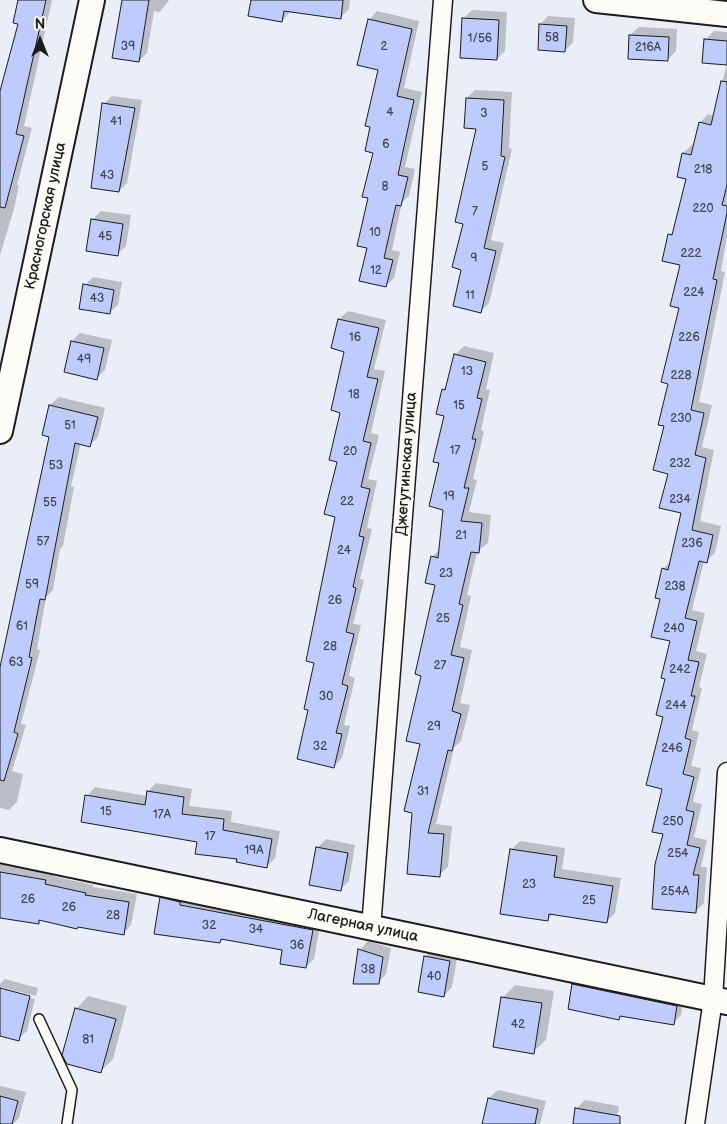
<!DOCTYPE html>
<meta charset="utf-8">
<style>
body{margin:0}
#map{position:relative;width:727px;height:1124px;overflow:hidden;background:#eaeef8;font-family:"Balsamiq Sans",sans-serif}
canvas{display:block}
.north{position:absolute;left:15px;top:15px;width:50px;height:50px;-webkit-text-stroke:4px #fdfcf7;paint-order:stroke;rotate:0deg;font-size:14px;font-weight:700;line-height:20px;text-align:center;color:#1c1c1c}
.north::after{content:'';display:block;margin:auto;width:18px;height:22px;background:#1c1c1c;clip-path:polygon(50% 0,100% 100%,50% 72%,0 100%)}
</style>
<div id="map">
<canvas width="727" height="1124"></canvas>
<div class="north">N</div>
</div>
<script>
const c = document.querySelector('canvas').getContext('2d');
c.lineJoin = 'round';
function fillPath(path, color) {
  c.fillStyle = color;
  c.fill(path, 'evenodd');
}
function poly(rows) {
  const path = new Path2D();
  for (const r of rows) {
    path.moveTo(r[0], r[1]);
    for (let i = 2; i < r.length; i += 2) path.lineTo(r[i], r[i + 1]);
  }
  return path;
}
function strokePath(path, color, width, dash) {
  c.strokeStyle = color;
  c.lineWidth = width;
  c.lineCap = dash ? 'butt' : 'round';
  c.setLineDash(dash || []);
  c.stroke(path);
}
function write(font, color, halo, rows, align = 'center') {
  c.font = font + ' "Balsamiq Sans",sans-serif';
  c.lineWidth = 5;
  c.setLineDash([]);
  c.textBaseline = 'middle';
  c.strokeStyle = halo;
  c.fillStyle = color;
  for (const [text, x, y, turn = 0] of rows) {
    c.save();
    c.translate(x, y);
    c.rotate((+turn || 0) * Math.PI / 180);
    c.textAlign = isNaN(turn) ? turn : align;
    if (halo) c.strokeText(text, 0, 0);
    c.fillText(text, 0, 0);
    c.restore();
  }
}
const shadow = poly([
 [20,0,52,0,24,126,32,128,17,185,19,185,14,209,0,255,0,98,19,23],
 [123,0,169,0,160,12,154,11,147,53,139,61],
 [252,0,350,0,349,9,340,18,291,11,282,21],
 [472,10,507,12,505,51,497,59,463,19],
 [377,11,419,21,404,88,422,92,405,167,415,169,409,196,402,202,392,250,400,252,394,278,386,286,369,247,374,152,372,126,379,69,369,20],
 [548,16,575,18,573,42,565,51,540,25],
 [639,27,677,29,676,51,667,60,630,35],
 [714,31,727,32,727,236,721,271,725,272,699,402,712,405,702,447,714,450,700,521,721,526,715,553,706,561,704,561,692,610,705,613,696,651,707,654,699,687,702,688,692,730,699,732,691,766,701,768,693,802,702,804,694,837,707,840,701,867,707,867,704,903,696,911,664,833,664,716,671,640,662,598,663,569,671,561,682,512,669,473,665,426,669,383,681,307,681,264,670,235,675,229,687,178,678,176,683,153,692,145,694,145,700,123,708,114,714,116,727,63,705,40],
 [475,90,512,92,509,148,512,149,491,240,504,243,489,303,480,312,463,269,464,223,477,128,467,98],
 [112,96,142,100,127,183,119,191,104,104],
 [101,211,131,215,126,246,117,254,88,250,93,219],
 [93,277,122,282,118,305,109,313,85,285],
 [348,311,386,320,374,369,385,371,371,433,379,435,368,479,377,481,367,528,372,529,360,579,364,580,353,624,361,625,349,676,355,678,344,725,350,726,342,758,334,766,310,709,337,516,346,351,332,348,339,319],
 [80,333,112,340,105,370,97,378,72,341],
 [464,346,494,353,486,389,490,390,481,430,484,431,473,479,477,480,469,512,491,515,488,543,477,552,467,595,471,596,460,647,472,650,460,703,470,705,461,741,454,748,436,824,452,826,448,867,439,875,414,812,422,743,423,675,436,584,432,557,440,549,445,509,440,462,446,415,443,390,448,385,455,355],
 [59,397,105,408,98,437,90,445,81,443,71,486,74,487,63,546,60,549,53,590,46,597,37,649,40,650,21,724,26,725,12,771,23,774,17,802,9,810,0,808,0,679,20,570,24,567,50,436,50,405],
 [156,783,192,789,189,806,232,811,231,822,280,831,275,858,266,867,239,858,87,796,95,787,147,796,148,791],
 [326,839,355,845,349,881,340,890,317,848],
 [520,841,565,848,562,869,621,878,615,913,606,922,554,913,547,920,511,850],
 [0,862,54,872,53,876,93,885,93,887,137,894,131,925,123,934,42,919,38,923,0,913],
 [169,890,321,921,314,959,306,967,284,949,223,939,220,942,161,898],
 [368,941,391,948,386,974,378,983,360,950],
 [433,948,458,953,452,987,444,996,425,957],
 [582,976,684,997,681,1015,673,1024,623,1015,619,1019,573,984],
 [5,979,38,988,36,996,0,987,0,990,35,999,27,1031,18,1039,0,1035,0,984],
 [515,985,554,991,546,1040,533,1052,494,1046,503,997],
 [88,996,127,1006,113,1059,101,1071,76,1009],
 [0,1086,26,1092,19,1118,13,1124,0,1124],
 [498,1090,546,1101,540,1124,483,1124,489,1098],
 [585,1100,619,1106,616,1124,574,1124,577,1108]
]);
const building = poly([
 [18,0,46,0,16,134,24,136,5,208,0,207,0,91,18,24,13,23,18,0],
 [122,0,149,0,139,62,112,58,122,0],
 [251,0,343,0,341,19,284,11,282,22,248,16,251,0],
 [462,18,499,20,497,60,460,58,462,18],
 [368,19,412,29,397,96,414,100,398,175,408,177,401,206,396,205,384,258,393,260,386,287,359,281,367,248,357,246,368,198,362,197,373,153,365,151,370,127,365,126,378,70,357,65,368,19],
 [539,24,567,26,565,52,538,50,539,24],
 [629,35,669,37,668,61,628,59,629,35],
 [704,39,727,41,727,65,702,63,704,39],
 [721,81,727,82,727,185,722,205,727,206,727,213,713,279,717,280,691,410,704,413,695,455,706,458,692,530,713,535,707,563,699,561,685,618,697,621,688,660,699,662,691,696,695,696,685,738,691,740,683,774,694,777,686,810,694,812,687,845,700,848,693,875,699,875,696,913,652,909,655,864,663,834,652,832,662,789,646,785,663,717,656,715,665,679,661,678,670,641,651,637,660,599,655,598,662,568,668,570,681,513,659,508,668,474,653,470,664,426,658,425,668,384,661,382,679,308,670,306,680,265,662,261,668,234,672,235,686,179,677,177,682,153,691,155,699,122,711,125,721,81],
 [466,98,504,100,501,156,505,157,484,248,496,251,481,313,453,306,461,270,452,267,463,224,455,222,476,129,464,128,466,98],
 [102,103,135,108,119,192,91,188,102,103],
 [91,219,123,224,118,256,86,251,91,219],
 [83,284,114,290,110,314,79,309,83,284],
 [338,319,379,328,367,377,378,379,363,441,371,443,361,487,370,489,359,536,364,537,353,587,356,588,346,632,354,634,342,684,348,686,336,733,342,734,334,768,297,759,308,710,304,709,314,663,306,661,335,517,324,514,337,462,329,460,340,413,331,410,344,352,331,348,338,319],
 [71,341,104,348,97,380,64,372,71,341],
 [454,354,486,362,477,398,482,399,472,439,476,439,464,488,469,488,461,521,482,523,479,553,471,552,459,604,463,605,451,655,464,658,452,711,461,714,452,751,448,750,428,833,444,834,440,877,407,874,412,813,404,811,420,744,406,741,421,676,415,674,435,585,425,583,431,556,438,558,443,510,429,506,439,463,433,462,444,416,436,414,442,389,445,390,454,354],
 [49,405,98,417,90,447,75,443,45,600,40,599,29,657,32,658,14,732,18,734,4,781,0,780,0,667,49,437,42,435,49,405],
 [147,791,184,797,182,814,224,819,223,830,272,839,267,868,236,862,237,859,195,854,197,842,81,822,85,795,145,805,147,791],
 [316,847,348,853,341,891,309,885,316,847],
 [510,849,557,856,554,877,613,886,607,923,549,914,548,921,500,914,510,849],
 [0,872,46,880,45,884,86,893,85,895,129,902,124,935,78,927,77,929,39,920,39,924,0,918,0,872],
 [160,897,180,902,180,905,313,930,306,968,280,964,282,950,221,939,220,943,154,934,160,897],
 [358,949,383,957,379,984,353,984,358,949],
 [424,956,450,961,444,997,418,992,424,956],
 [572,984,677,1006,674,1025,620,1016,619,1020,568,1009,572,984],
 [0,988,30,996,19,1041,0,1036,0,988],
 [501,997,542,1003,534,1054,493,1047,501,997],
 [75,1008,116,1019,101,1073,67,1064,62,1055,75,1008],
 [0,1096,18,1101,12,1124,0,1124,0,1096],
 [488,1098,538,1109,535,1124,482,1124,488,1098],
 [575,1108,620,1116,620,1124,573,1124,575,1108]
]);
const lane = poly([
 [39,1019,72,1090,67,1124]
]);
const street = poly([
 [371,928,443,0],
 [695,1124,713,999,727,772]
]);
const secondary = poly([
 [596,0,727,14],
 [0,431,92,0],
 [0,850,727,1002]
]);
const numberNames = [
 ["58",552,38],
 ["1/56",480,39],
 ["39",128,47],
 ["2",384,47],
 ["216А",648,48],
 ["4",390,113],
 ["3",484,114],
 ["41",116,122],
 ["6",386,145],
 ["5",485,167],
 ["218",703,170],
 ["43",107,176],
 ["8",385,187],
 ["220",703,209],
 ["7",475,212],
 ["10",375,233],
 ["45",105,237],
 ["222",691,254],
 ["9",474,259],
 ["12",376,271],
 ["224",694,293],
 ["11",470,296],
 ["43",97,299],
 ["16",355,338],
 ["226",689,338],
 ["49",84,360],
 ["13",467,372],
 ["228",681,376],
 ["18",354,395],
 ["15",459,406],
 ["230",681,419],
 ["51",70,426],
 ["17",455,451],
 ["20",350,452],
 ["232",680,464],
 ["53",56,466],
 ["19",449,497],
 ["234",680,500],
 ["22",347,502],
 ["55",50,503],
 ["21",461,536],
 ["57",43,542],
 ["236",692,544],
 ["24",344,551],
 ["23",446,574],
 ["59",32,585],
 ["238",675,587],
 ["26",335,601],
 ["25",443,619],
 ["61",22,627],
 ["240",674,629],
 ["28",330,647],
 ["63",16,663],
 ["27",440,666],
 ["242",680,670],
 ["30",326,697],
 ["244",676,706],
 ["29",434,727],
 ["32",320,747],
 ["246",672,749],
 ["31",423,792],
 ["15",106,812],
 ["17А",162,815],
 ["250",673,822],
 ["17",210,837],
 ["19А",254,851],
 ["254",678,854],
 ["23",529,885],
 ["254А",675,892],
 ["26",28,900],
 ["25",589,901],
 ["26",69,908],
 ["28",113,916],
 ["32",209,926],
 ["34",256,930],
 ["36",297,946],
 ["38",368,970],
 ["40",434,977],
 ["42",518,1025],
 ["81",88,1040]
];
const streetNames = [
 ["Красногорская улица",46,216,-78],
 ["Джегутинская улица",407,464,-86],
 ["Лагерная улица",363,926,12]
];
fillPath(shadow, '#0003');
fillPath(building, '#bdccfc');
strokePath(building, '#1c1c1c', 1);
strokePath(lane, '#1c1c1c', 12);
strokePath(street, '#1c1c1c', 21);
strokePath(secondary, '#1c1c1c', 28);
strokePath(lane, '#fdfcf7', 9);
strokePath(street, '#fdfcf7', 18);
strokePath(secondary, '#fdfcf7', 24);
write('12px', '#444854', null, numberNames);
write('15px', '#1c1c1c', '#fdfcf7', streetNames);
</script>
